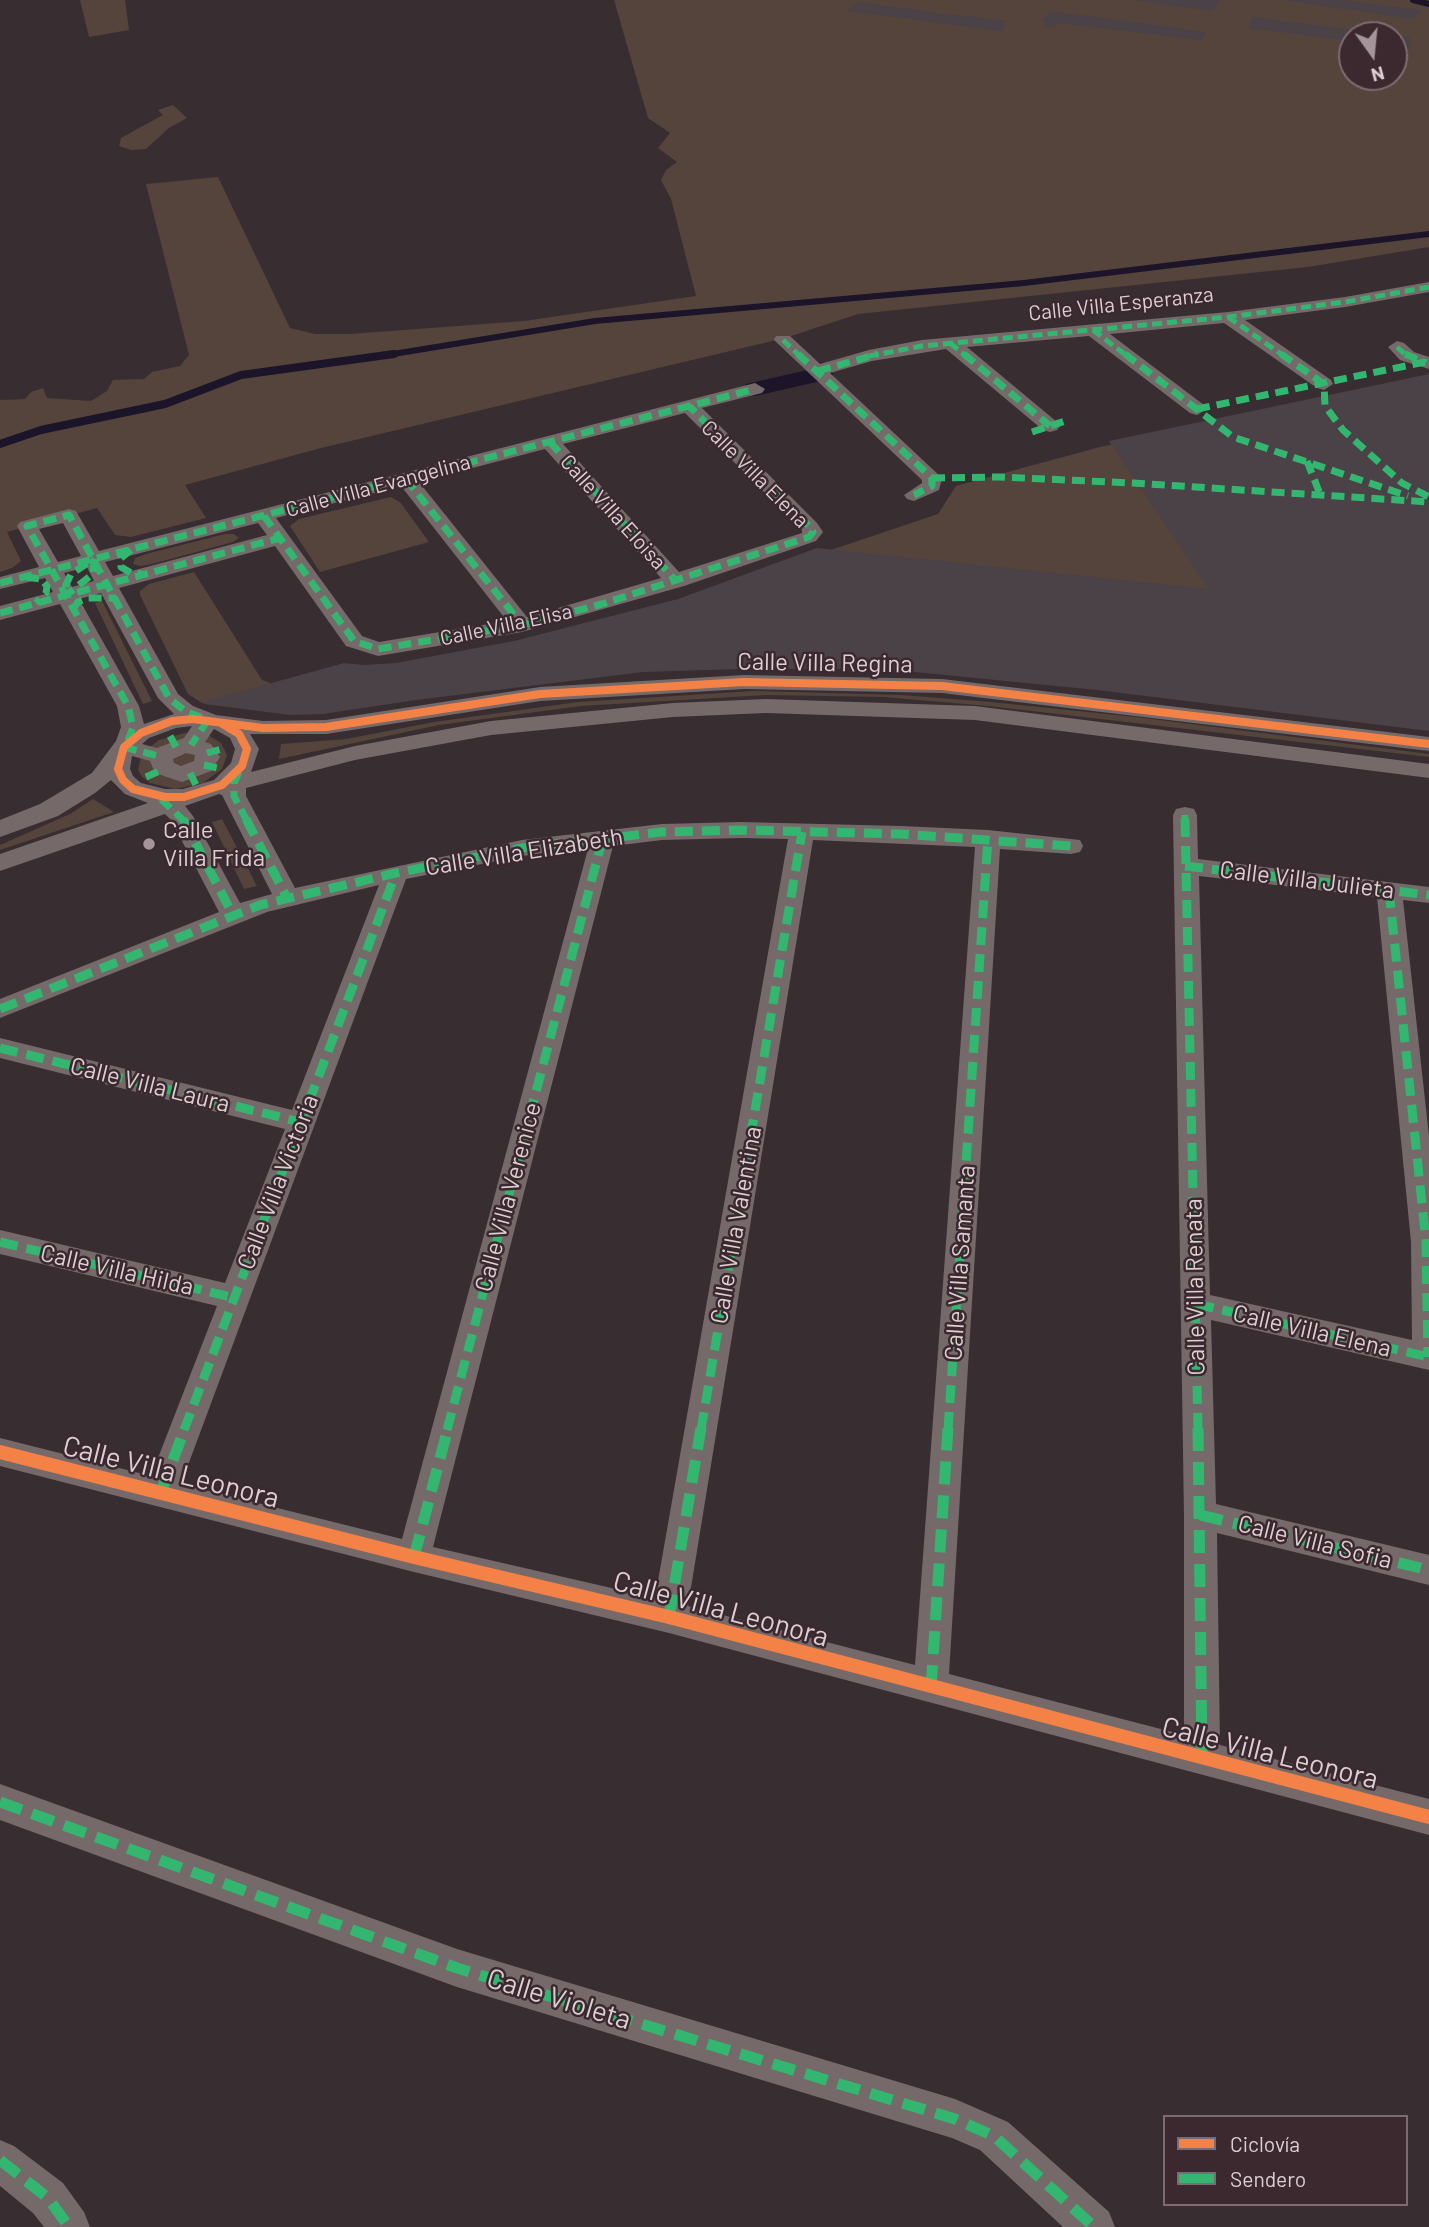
<!DOCTYPE html>
<meta charset="utf-8">
<style>
body{margin:0}
#map{position:relative;width:1429px;height:2227px;overflow:hidden;background:#382d31;font-family:Barlow,sans-serif}
canvas{display:block}
.legend{position:absolute;left:1163px;top:2115px;width:245px;height:91px;box-sizing:border-box;background:#3c2930;border:2px solid #7c6b71;margin:0;padding:9px 12px;list-style:none;font-size:21px;color:#dccfd3}
.legend li{display:flex;align-items:center;gap:14px;height:35px}
.legend b{width:35px;border:2px solid #7c6b71}
.north{position:absolute;left:1338px;top:21px;width:70px;height:70px;box-sizing:border-box;background:#3c2930;border:2px solid #7c6b71;border-radius:50%;rotate:165deg;font-size:19px;font-weight:700;line-height:28px;text-align:center;color:#dccfd3}
.north::after{content:'';display:block;margin:auto;width:24px;height:32px;background:#a3969a;clip-path:polygon(50% 0,100% 100%,50% 72%,0 100%)}
</style>
<div id="map">
<canvas width="1429" height="2227"></canvas>
<ul class="legend">
<li><b style="height:9px;background:#f48246"></b>Ciclovía</li>
<li><b style="height:9px;background:#33b770"></b>Sendero</li>
</ul>
<div class="north">N</div>
</div>
<script>
const c = document.querySelector('canvas').getContext('2d');
c.lineJoin = 'round';
function fillPath(path, color) {
  c.fillStyle = color;
  c.fill(path, 'evenodd');
}
function poly(rows) {
  const path = new Path2D();
  for (const r of rows) {
    path.moveTo(r[0], r[1]);
    for (let i = 2; i < r.length; i += 2) path.lineTo(r[i], r[i + 1]);
  }
  return path;
}
function strokePath(path, color, width, dash) {
  c.strokeStyle = color;
  c.lineWidth = width;
  c.lineCap = dash ? 'butt' : 'round';
  c.setLineDash(dash || []);
  c.stroke(path);
}
function write(font, color, halo, rows, align = 'center') {
  c.font = font + ' Barlow,sans-serif';
  c.lineWidth = 5;
  c.setLineDash([]);
  c.textBaseline = 'middle';
  c.strokeStyle = halo;
  c.fillStyle = color;
  for (const [text, x, y, turn = 0] of rows) {
    c.save();
    c.translate(x, y);
    c.rotate((+turn || 0) * Math.PI / 180);
    c.textAlign = isNaN(turn) ? turn : align;
    if (halo) c.strokeText(text, 0, 0);
    c.fillText(text, 0, 0);
    c.restore();
  }
}
const green = poly([
 [80,0,125,0,129,30,89,37],
 [614,0,1429,0,1429,247,1308,267,858,314,785,338,321,448,185,485,206,518,131,537,115,535,97,508,7,532,21,561,12,568,0,572,0,400,25,399,31,392,43,388,47,398,91,401,107,391,113,380,144,379,152,372,180,366,189,355,146,184,218,177,290,328,315,334,350,334,524,321,696,296,671,199,661,180,666,170,677,162,658,148,670,133,648,118],
 [1352,35,1394,35,1394,77,1352,77],
 [173,105,187,118,169,128,146,149,131,150,119,146,121,138,163,115,158,110],
 [1429,377,1429,727,918,667,649,668,234,707,202,703,188,694,140,595,140,591,149,584,194,572,262,680,273,684,453,657,661,607,938,514,956,486,1100,447],
 [391,497,400,502,429,542,320,572,290,526,299,519],
 [225,534,234,534,239,538,233,542,152,564,141,566,133,564,135,558,146,554],
 [102,601,152,701,143,704,95,603],
 [754,691,901,695,991,702,1136,717,1429,754,1429,757,988,706,884,697,766,695,581,706,439,725,279,759,281,744,346,739,434,722,578,702],
 [185,733,208,735,221,743,227,755,222,769,203,783,175,789,150,783,142,777,138,770,142,753,159,740],
 [93,799,114,812,0,850,0,845,70,814],
 [222,819,257,886,244,889,212,822]
]);
const streamFar1 = poly([
 [1413,0,1429,4],
 [381,356,595,321,1024,283,1429,234]
]);
const stream = poly([
 [0,444,41,430,165,404,241,375,394,354]
]);
const canal = poly([
 [821,367,830,369,833,374,830,379,755,396,746,394,743,389,746,384,821,367]
]);
const building = poly([
 [1133,0,1219,0,1213,11],
 [1282,0,1340,0,1421,10,1413,19],
 [858,2,938,13,1007,21,1001,31,847,11],
 [1050,11,1207,32,1201,40,1057,23,1054,28,1042,26,1046,22,1041,22],
 [1252,17,1378,33,1378,35,1352,35,1352,41,1249,28],
 [1394,35,1410,37,1409,48,1394,46],
 [1429,374,1429,731,1097,690,884,669,740,669,643,672,416,700,323,714,290,715,204,704,206,701,344,663,363,665,396,663,514,641,678,599,817,548,1209,589,1109,441]
]);
const street = poly([
 [1429,282,1429,292,1345,307,1245,320,1331,380,1333,384,1324,390,1317,388,1224,323,1110,334,1204,405,1207,409,1197,415,1190,413,1089,336,967,347,1057,422,1060,426,1057,430,1050,432,1043,430,946,349,872,361,830,373,942,478,939,490,914,501,907,499,904,495,922,483,922,480,774,340,776,336,790,336,820,364,869,350,922,340,1228,312,1345,297,1429,282],
 [1397,341,1404,343,1414,352,1429,357,1429,369,1400,360,1388,347,1397,341],
 [755,383,765,389,762,393,702,408,817,523,823,532,816,541,684,586,522,632,378,656,346,646,275,546,119,588,178,694,193,706,216,715,263,721,326,720,540,687,744,675,942,679,1429,737,1429,751,942,693,744,689,540,701,326,734,250,734,259,749,251,772,355,746,491,721,673,703,766,699,975,706,1429,764,1429,778,975,720,766,713,673,717,491,735,355,760,246,788,246,796,295,888,522,840,662,824,741,822,901,826,988,830,1080,840,1083,846,1080,852,1071,854,1000,849,949,1674,1184,1735,1184,1515,1173,815,1176,809,1185,807,1194,809,1197,815,1198,859,1429,887,1429,903,1403,900,1429,1136,1429,1370,1211,1320,1216,1504,1429,1555,1429,1585,1217,1533,1220,1745,1429,1799,1429,1835,669,1633,414,1572,0,1466,0,1438,151,1476,217,1306,0,1254,0,1230,225,1283,285,1129,0,1058,0,1038,292,1110,379,885,267,912,0,1018,0,999,219,912,171,820,165,814,0,871,0,854,148,803,125,794,111,780,95,793,58,816,0,837,0,820,40,804,92,773,116,741,121,727,117,706,60,604,0,620,0,606,53,592,45,578,0,589,0,577,39,567,17,526,20,522,69,509,76,511,99,551,755,383],
 [685,413,802,530,802,533,679,572,563,444,685,413],
 [545,449,661,578,527,617,419,482,545,449],
 [401,486,507,621,379,642,362,636,276,518,401,486],
 [63,523,81,556,58,562,39,529,63,523],
 [258,523,267,535,113,576,105,562,258,523],
 [87,567,94,581,72,587,64,573,87,567],
 [101,593,158,698,174,714,144,724,139,706,79,599,101,593],
 [192,726,184,738,157,748,142,744,149,738,176,728,192,726],
 [214,729,230,738,235,749,231,763,214,780,183,789,165,789,141,783,133,776,130,769,132,756,150,761,155,773,182,782,211,771,220,757,211,744,205,742,214,729],
 [186,753,195,755,194,761,181,766,174,763,173,759,186,753],
 [219,794,222,795,272,894,240,903,193,816,185,806,219,794],
 [741,838,788,839,655,1598,433,1547,613,846,662,840,741,838],
 [813,840,975,847,915,1665,688,1606,813,840],
 [588,849,402,1539,181,1484,406,879,522,856,588,849],
 [1199,876,1377,897,1411,1242,1412,1340,1210,1295,1199,876],
 [0,1784,457,1949,955,2099,1008,2122,1109,2212,1115,2227,1063,2227,980,2150,952,2138,457,1987,0,1820,0,1784],
 [0,2140,14,2146,63,2183,84,2212,90,2227,44,2227,33,2213,0,2186,0,2140]
]);
const quietFar3 = poly([
 [1228,317,1284,356],
 [1093,330,1127,356],
 [783,340,800,356],
 [950,343,966,356],
 [1397,347,1407,356],
 [869,356,922,346,1228,317,1345,302,1429,287]
]);
const quietFar2 = poly([
 [798,354,932,478,932,486,914,495],
 [964,354,1050,426],
 [1125,354,1233,437,1408,496],
 [1281,354,1324,384,1325,406,1343,430,1402,483,1429,497],
 [1405,354,1426,363],
 [818,371,878,354],
 [1197,409,1425,362],
 [1032,432,1065,421],
 [550,442,676,581],
 [1307,461,1320,494],
 [932,478,1000,477,1133,483,1429,502],
 [406,479,522,625],
 [264,516,354,641,378,649,522,625,602,604,809,537,813,532,810,527,689,406],
 [131,550,121,558,121,567,131,573,142,574],
 [94,559,93,574,65,596,65,587,71,574,94,559],
 [26,577,41,579,47,586,46,593,36,603],
 [0,583,755,389],
 [73,609,78,602,88,598,116,598],
 [0,613,280,538],
 [170,736,176,747],
 [128,741,133,727,128,706,27,526,69,515,169,698,185,711,208,720,191,745],
 [124,747,162,757],
 [207,753,225,748],
 [204,765,222,769],
 [239,772,234,783,234,796,247,821],
 [190,773,200,793],
 [146,777,164,769],
 [161,799,184,821],
 [1185,815,1185,821]
]);
const quietFar1 = poly([
 [183,819,233,915],
 [246,819,287,898],
 [1185,819,1198,1430],
 [1185,866,1429,895],
 [1389,890,1426,1242,1428,1357],
 [0,1009,260,905,396,873,522,848,662,832,741,830,901,834,1071,846],
 [0,1048,300,1122],
 [0,1242,235,1298],
 [1196,1304,1429,1357],
 [184,1430,396,873],
 [447,1430,603,837],
 [701,1430,802,832],
 [948,1430,988,838]
]);
const quiet = poly([
 [1198,1428,1202,1759],
 [161,1492,185,1428],
 [1200,1515,1429,1570],
 [414,1557,448,1428],
 [669,1617,701,1428],
 [931,1688,948,1428],
 [0,1802,457,1968,955,2119,994,2136,1094,2227],
 [0,2160,48,2198,69,2227]
]);
const cyclewayFar1 = poly([
 [221,723,239,734,247,749,242,766,222,785,184,797,165,797,133,789,123,780,118,769,124,747,141,733,172,721,193,719,263,728,326,727,540,694,744,682,942,686,1429,744]
]);
const cycleway = poly([
 [0,1452,414,1557,669,1617,1429,1817]
]);
const markers = [
 [149,844,7,"#a3969a"]
];
const farStreetnames = [
 ["Calle Villa Esperanza",1121,304,-6],
 ["Calle Villa Elena",755,474,45],
 ["Calle Villa Evangelina",378,486,-15],
 ["Calle Villa Eloisa",613,512,48],
 ["Calle Villa Elisa",506,625,-12]
];
const streetNames = [
 ["Calle Villa Regina",825,663,1],
 ["Calle Villa Elizabeth",524,852,-9],
 ["Calle Villa Julieta",1307,880,7],
 ["Calle Villa Laura",150,1085,14],
 ["Calle Villa Victoria",278,1182,-69],
 ["Calle Villa Verenice",508,1197,-75],
 ["Calle Villa Valentina",736,1225,-80],
 ["Calle Villa Samanta",960,1263,-86],
 ["Calle Villa Hilda",117,1270,13],
 ["Calle Villa Renata",1195,1287,-91],
 ["Calle Villa Elena",1312,1331,13],
 ["Calle Villa Sofia",1315,1542,14]
];
const poiNames = [
 ["Calle",163,830],
 ["Villa Frida",163,858]
];
const nearStreetnames = [
 ["Calle Villa Leonora",171,1472,14],
 ["Calle Villa Leonora",721,1609,15],
 ["Calle Villa Leonora",1270,1753,14],
 ["Calle Violeta",559,1999,17]
];
fillPath(green, '#54443b');
strokePath(streamFar1, '#1c152a', 6);
strokePath(stream, '#1c152a', 8);
fillPath(canal, '#1c152a');
fillPath(building, '#4a4247');
fillPath(street, '#756969');
strokePath(quietFar3, '#33b770', 5, [10, 5]);
strokePath(quietFar2, '#33b770', 7, [13, 7]);
strokePath(quietFar1, '#33b770', 9, [18, 9]);
strokePath(quiet, '#33b770', 11, [23, 11]);
strokePath(cyclewayFar1, '#f48246', 8);
strokePath(cycleway, '#f48246', 14);
for (const [x, y, r, color] of markers) {
  const dot = new Path2D();
  dot.arc(x, y, r, 0, 2 * Math.PI);
  c.fillStyle = color;
  c.fill(dot);
  strokePath(dot, '#3c2930', 2.5);
}
write('21px', '#dccfd3', '#3c2930', farStreetnames);
write('24px', '#dccfd3', '#3c2930', streetNames);
write('24px', '#dccfd3', '#3c2930', poiNames, 'left');
write('28px', '#dccfd3', '#3c2930', nearStreetnames);
</script>
